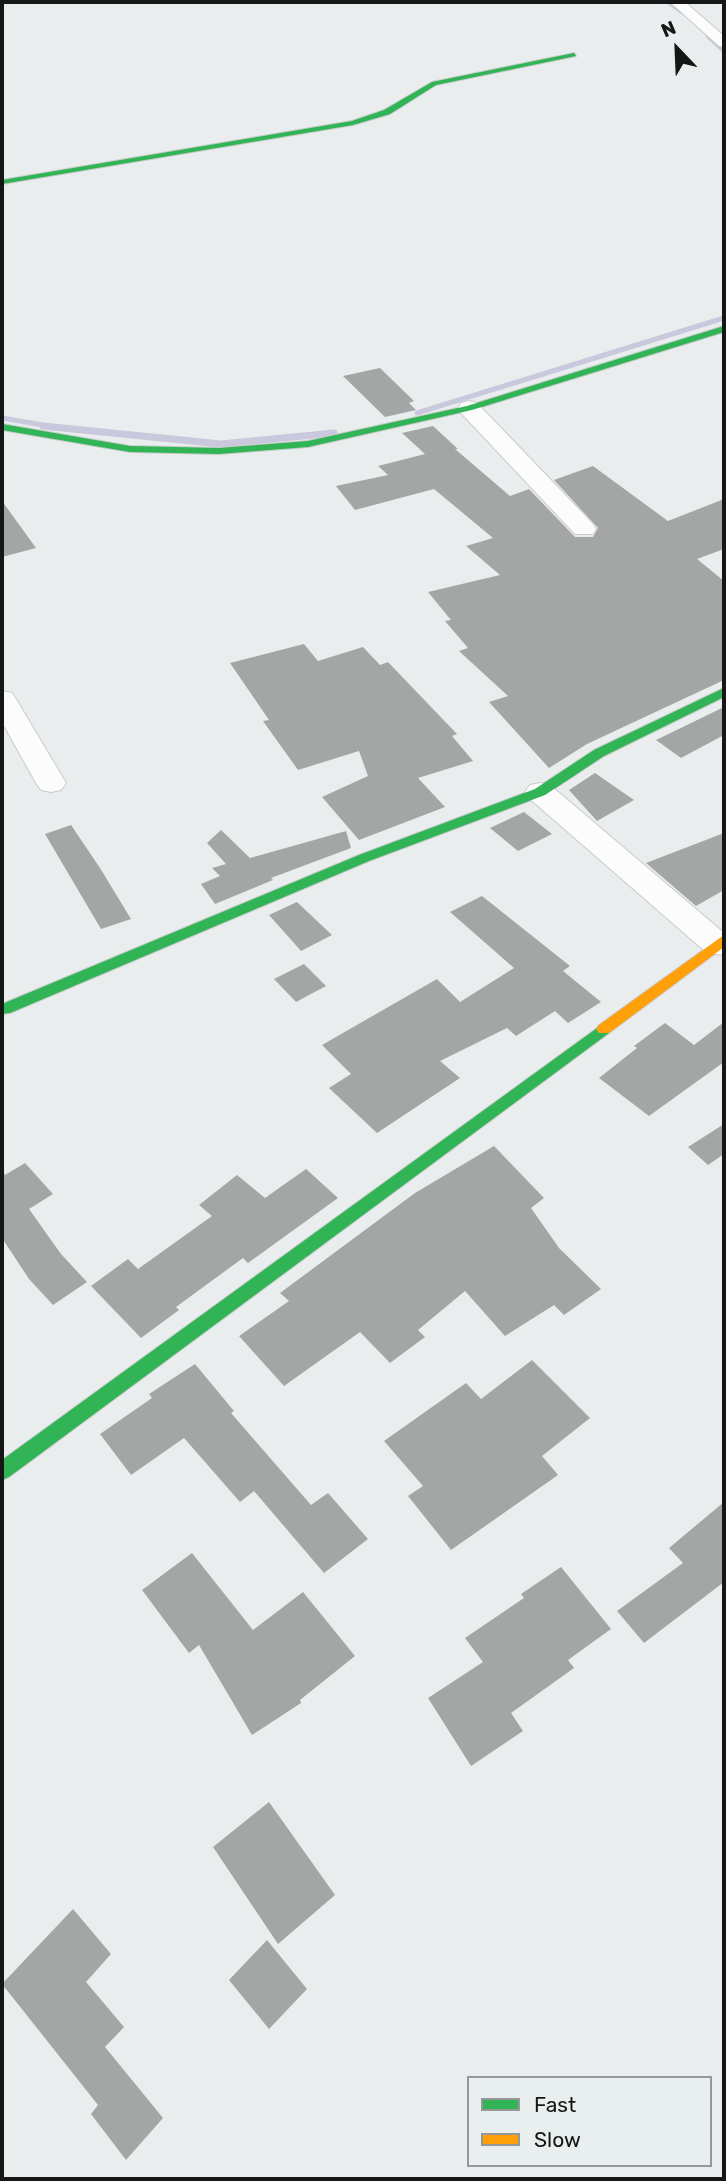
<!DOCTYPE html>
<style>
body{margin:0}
#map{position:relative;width:726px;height:2181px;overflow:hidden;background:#eaedee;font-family:Rubik,sans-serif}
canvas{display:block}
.frame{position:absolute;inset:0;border:4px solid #151717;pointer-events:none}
.legend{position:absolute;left:467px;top:2076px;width:245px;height:91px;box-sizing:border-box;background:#e9eeef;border:2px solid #949899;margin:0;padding:9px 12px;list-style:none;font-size:21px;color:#151717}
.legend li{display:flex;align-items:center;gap:14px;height:35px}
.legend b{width:35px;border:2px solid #949899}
.north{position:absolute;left:642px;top:14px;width:70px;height:70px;-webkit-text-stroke:5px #e9eeef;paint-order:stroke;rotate:337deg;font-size:19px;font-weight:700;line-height:28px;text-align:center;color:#151717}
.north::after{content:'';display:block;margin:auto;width:24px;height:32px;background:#151717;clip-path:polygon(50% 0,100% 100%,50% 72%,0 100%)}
</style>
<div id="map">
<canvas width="726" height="2181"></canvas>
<div class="frame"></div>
<ul class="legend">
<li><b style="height:9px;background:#30b455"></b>Fast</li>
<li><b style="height:9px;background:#ff9f0a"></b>Slow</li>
</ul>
<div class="north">N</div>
</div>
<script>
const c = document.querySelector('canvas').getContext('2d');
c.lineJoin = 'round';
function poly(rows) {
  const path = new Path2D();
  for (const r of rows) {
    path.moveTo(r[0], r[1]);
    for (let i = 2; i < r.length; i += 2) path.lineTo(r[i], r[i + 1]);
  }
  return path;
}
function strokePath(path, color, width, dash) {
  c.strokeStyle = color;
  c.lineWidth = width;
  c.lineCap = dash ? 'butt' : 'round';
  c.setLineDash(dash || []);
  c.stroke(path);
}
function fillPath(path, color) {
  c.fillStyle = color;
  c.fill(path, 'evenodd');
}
const streamFar2 = poly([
 [668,2,685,14],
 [708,36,724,51]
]);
const streamFar1 = poly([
 [417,413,724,318],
 [2,418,61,428]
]);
const stream = poly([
 [43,426,221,444,334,433]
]);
const building = poly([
 [380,368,414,401,409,403,416,410,385,417,343,376],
 [433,426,458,449,455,449,510,496,529,489,575,537,593,537,598,528,554,480,593,466,668,521,724,499,724,549,697,559,724,581,724,680,587,744,549,768,489,702,508,696,459,651,468,648,445,621,451,620,428,592,500,575,466,546,493,538,434,489,355,510,336,486,388,475,378,466,425,454,402,433],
 [2,501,36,548,2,557],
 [304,644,318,661,363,647,380,665,388,662,457,734,452,736,473,761,418,778,445,807,359,840,322,797,368,776,359,751,298,770,263,721,269,720,230,663],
 [724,707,724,735,681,758,656,740],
 [595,773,634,800,597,821,569,790],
 [524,812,552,834,518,851,490,828],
 [71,825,100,868,131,919,101,929,45,834],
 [221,830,250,858,346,831,351,848,271,878,273,880,215,904,201,884,220,876,212,868,226,864,207,843],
 [724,833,724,890,696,906,646,863],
 [482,896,570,966,563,971,601,1002,568,1023,555,1011,516,1036,507,1028,440,1061,460,1078,377,1133,329,1088,351,1074,322,1045,437,979,460,1002,514,968,450,912],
 [297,902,332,935,301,951,269,915],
 [304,964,326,986,296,1002,274,979],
 [724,1022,724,1062,649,1116,599,1078,637,1048,634,1046,665,1023,694,1045],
 [724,1124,724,1154,708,1165,688,1147],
 [494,1146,544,1198,531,1208,559,1248,601,1289,564,1315,554,1305,505,1336,465,1291,418,1330,425,1337,390,1363,360,1332,284,1386,239,1336,289,1301,280,1293,415,1193],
 [25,1163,53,1194,29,1209,61,1254,87,1282,53,1305,29,1279,2,1238,2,1169,5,1175],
 [306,1169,338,1198,248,1263,243,1258,176,1307,179,1310,141,1338,91,1286,128,1259,138,1269,212,1216,199,1205,237,1175,265,1198],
 [532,1360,590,1418,542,1456,558,1475,451,1550,408,1496,423,1486,384,1441,466,1383,481,1399],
 [195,1364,234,1411,231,1413,311,1505,328,1493,368,1539,324,1573,254,1491,240,1502,184,1438,131,1475,100,1434,152,1398,149,1394],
 [724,1502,724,1582,644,1643,617,1611,683,1563,669,1548],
 [192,1553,253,1630,303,1592,355,1656,300,1700,301,1703,252,1735,199,1645,189,1653,142,1590],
 [561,1567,611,1629,568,1660,574,1668,511,1713,523,1731,471,1766,428,1698,483,1662,465,1638,524,1598,521,1594],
 [269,1802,335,1895,278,1944,213,1847],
 [73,1909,111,1954,86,1982,124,2027,105,2047,163,2118,126,2160,91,2114,98,2105,2,1984],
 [267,1940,307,1989,269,2029,229,1980]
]);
const street = poly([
 [670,2,685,2,724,36,724,47,719,46,670,2],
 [469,401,477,403,593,524,596,529,593,534,575,534,461,413,458,408,461,403,469,401],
 [2,691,12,693,16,699,66,783,61,790,51,792,41,790,36,783,2,722,2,691],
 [540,783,550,785,724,933,724,955,707,953,530,799,525,792,530,785,540,783]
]);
const fast = poly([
 [574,53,576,56,436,85,390,114,353,125,2,184,2,180,352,121,384,110,432,82,574,53],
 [724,326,724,332,472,410,308,447,219,454,130,452,2,430,2,424,130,446,219,448,308,441,467,406,724,326],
 [724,688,724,697,604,756,545,795,369,861,10,1013,2,1014,2,1004,359,855,535,789,594,750,724,688],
 [604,1023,609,1025,612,1029,609,1033,9,1477,2,1480,2,1460,604,1023]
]);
const slow = poly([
 [724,935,724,947,609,1033,599,1033,596,1029,599,1025,724,935]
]);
strokePath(streamFar2, '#c9c8dc', 4.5);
strokePath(streamFar1, '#c9c8dc', 5);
strokePath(stream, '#c9c8dc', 7);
fillPath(building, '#a4a6a6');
strokePath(street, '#c9cbcb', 2);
strokePath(fast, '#c9cbcb', 2);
strokePath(slow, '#c9cbcb', 2);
fillPath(street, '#fcfcfc');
fillPath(fast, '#30b455');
fillPath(slow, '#ff9f0a');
</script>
